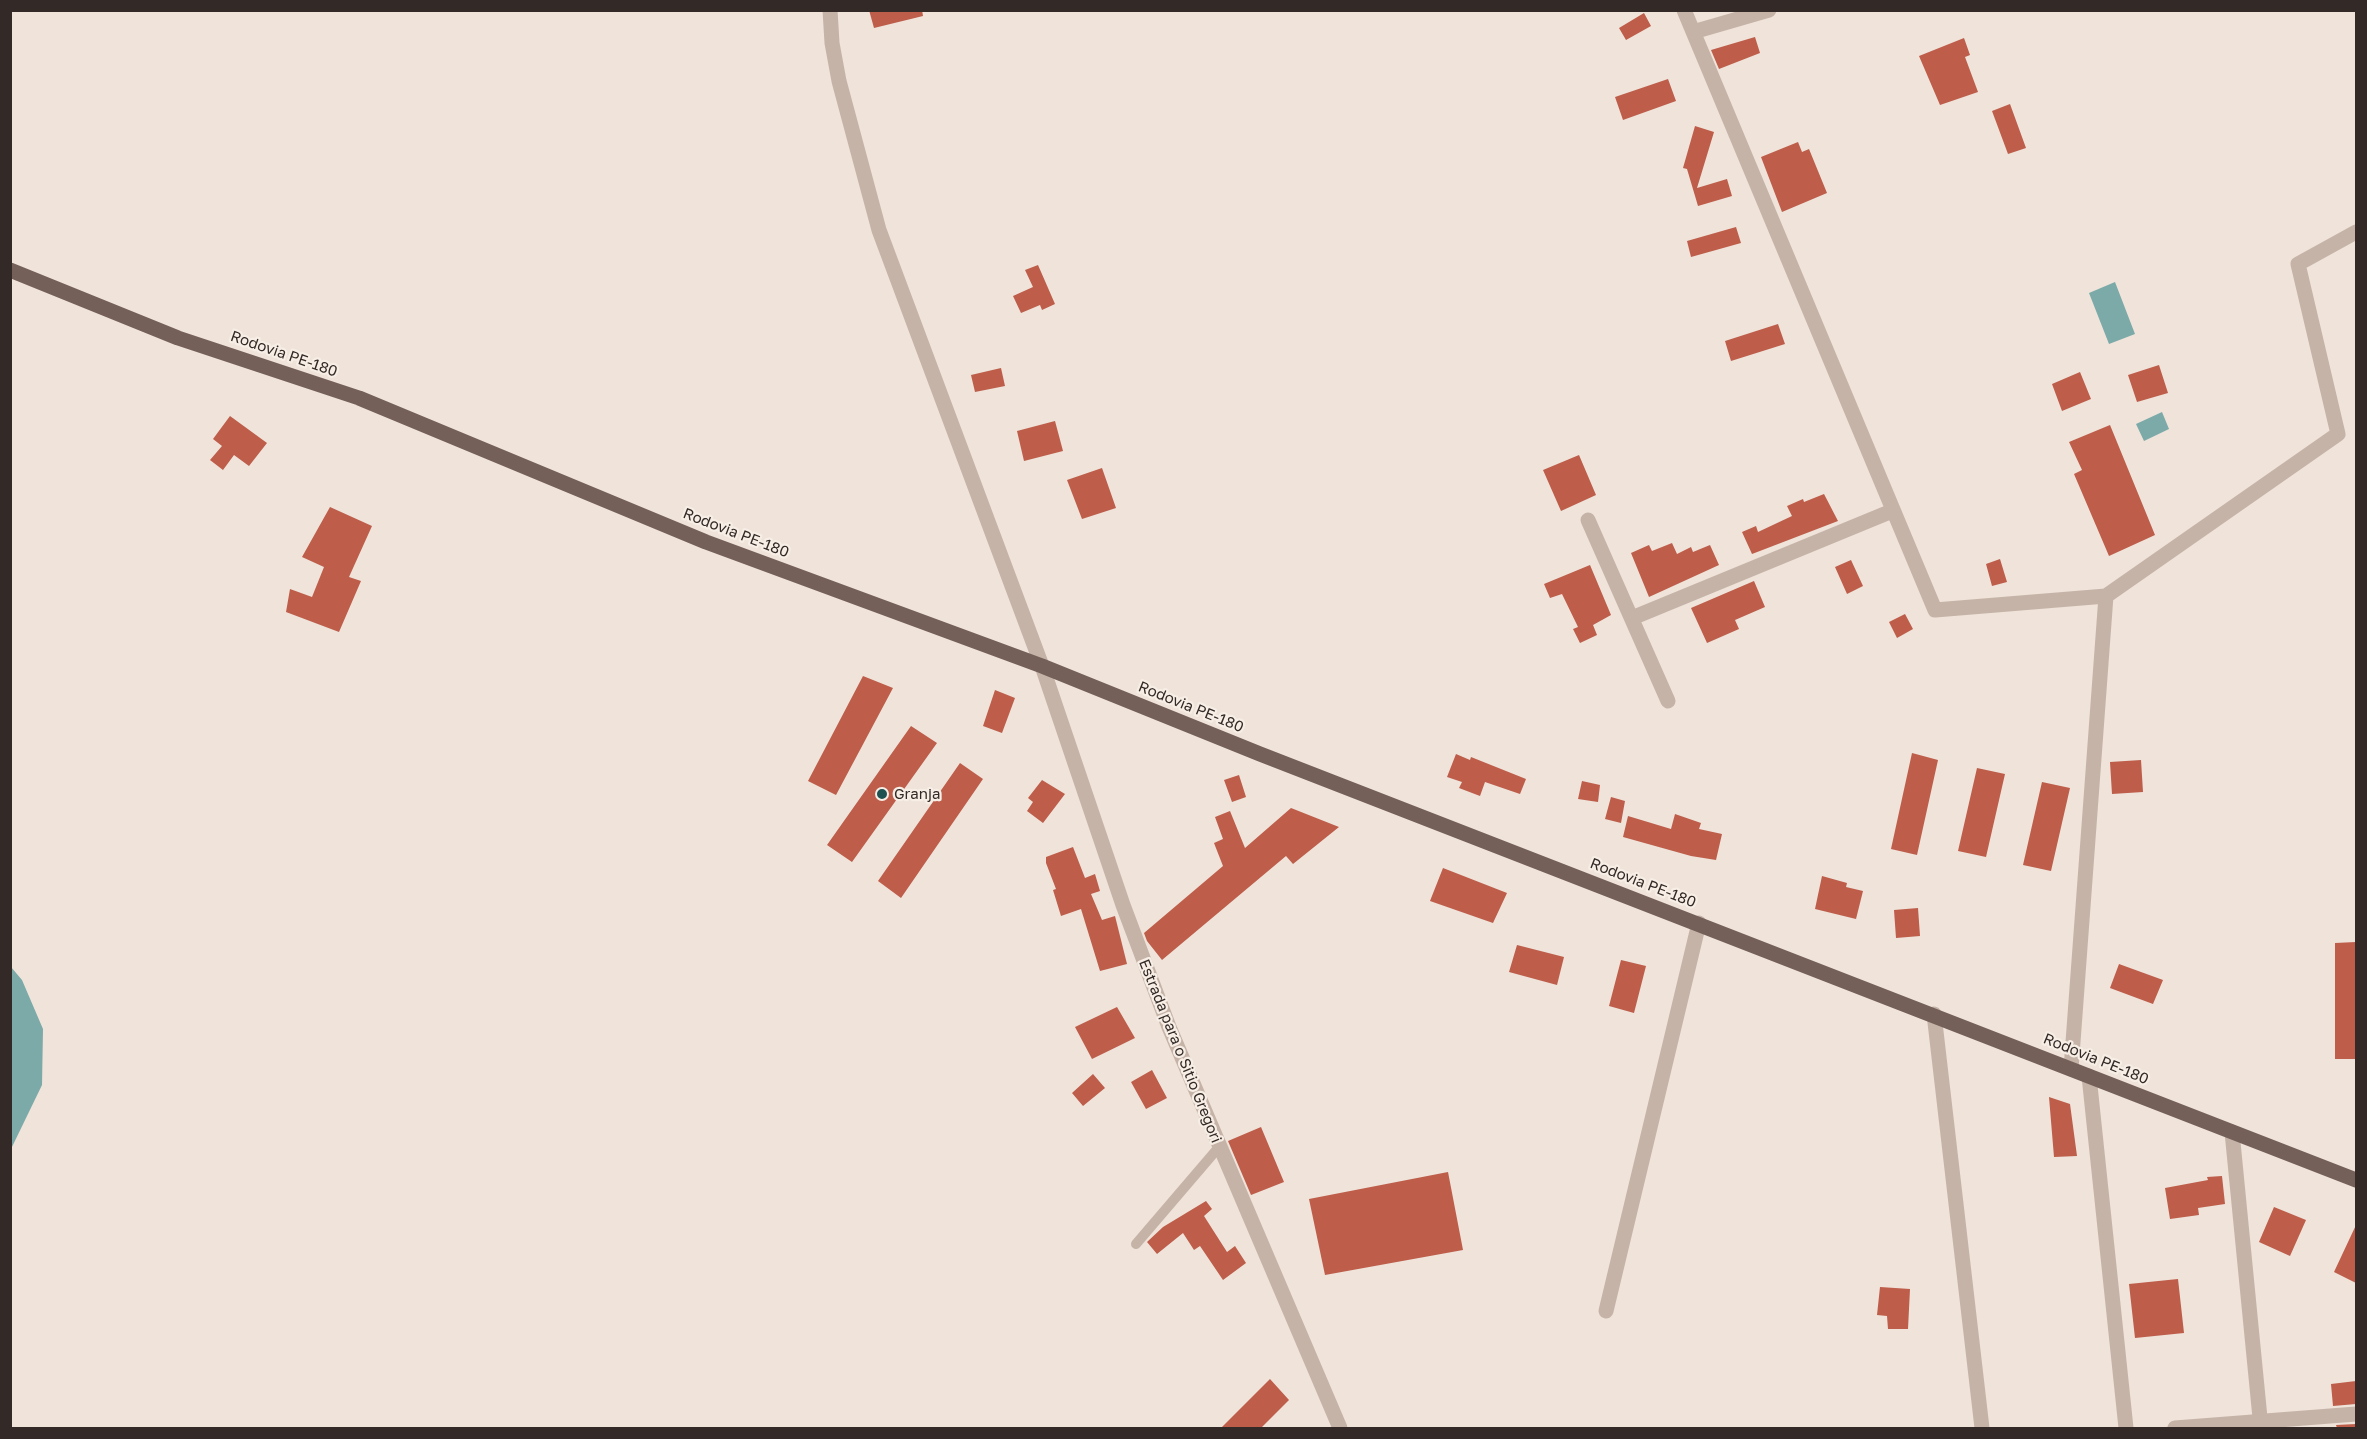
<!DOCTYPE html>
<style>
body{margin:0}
#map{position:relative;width:2367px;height:1439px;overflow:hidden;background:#efe3da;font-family:"Golos Text",sans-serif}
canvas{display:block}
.frame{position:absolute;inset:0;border:12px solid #332a27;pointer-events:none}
</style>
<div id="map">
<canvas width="2367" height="1439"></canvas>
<div class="frame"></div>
</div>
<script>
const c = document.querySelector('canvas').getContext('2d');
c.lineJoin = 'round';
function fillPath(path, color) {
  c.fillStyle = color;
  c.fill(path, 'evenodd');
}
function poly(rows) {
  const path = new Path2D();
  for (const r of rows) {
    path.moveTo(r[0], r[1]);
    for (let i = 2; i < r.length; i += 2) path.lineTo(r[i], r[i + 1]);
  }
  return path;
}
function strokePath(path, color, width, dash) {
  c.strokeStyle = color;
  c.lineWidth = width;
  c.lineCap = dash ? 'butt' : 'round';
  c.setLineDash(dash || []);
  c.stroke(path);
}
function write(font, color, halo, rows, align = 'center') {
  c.font = font + ' "Golos Text",sans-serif';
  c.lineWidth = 4.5;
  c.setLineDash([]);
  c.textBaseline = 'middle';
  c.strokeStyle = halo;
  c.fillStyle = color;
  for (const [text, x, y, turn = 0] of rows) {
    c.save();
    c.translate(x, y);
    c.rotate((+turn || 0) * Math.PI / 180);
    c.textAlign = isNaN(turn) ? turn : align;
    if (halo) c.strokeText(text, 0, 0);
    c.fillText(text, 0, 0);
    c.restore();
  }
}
const water = poly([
 [2115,282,2135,334,2109,344,2089,293],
 [2162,412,2169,429,2144,441,2136,424],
 [11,967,22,980,43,1029,42,1085,11,1149]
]);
const building = poly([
 [869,10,922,10,923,16,874,28],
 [1644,13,1651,26,1626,40,1619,28],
 [1755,37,1760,53,1719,69,1711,50],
 [1964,38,1970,55,1965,57,1978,92,1940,105,1919,56],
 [1668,79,1676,101,1623,120,1615,97],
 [2010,104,2026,148,2008,154,1992,111],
 [1695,126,1714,132,1697,188,1727,179,1732,196,1698,206,1687,169,1683,168],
 [1798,142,1802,152,1809,149,1827,193,1782,212,1761,157],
 [1736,227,1741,243,1691,257,1687,241],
 [1038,265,1055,304,1042,310,1040,305,1021,313,1013,296,1033,287,1025,270],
 [1778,324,1785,344,1731,361,1725,341],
 [2159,365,2168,393,2137,402,2128,375],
 [1001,368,1005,386,975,392,971,375],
 [2080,372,2091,399,2062,411,2052,384],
 [230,416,267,443,249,466,234,455,223,470,210,460,222,446,213,439],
 [1055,421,1063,451,1024,461,1017,431],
 [2110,425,2155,535,2109,556,2074,474,2082,470,2069,442],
 [1579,455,1596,495,1561,511,1543,470],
 [1102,468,1116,508,1082,519,1067,480],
 [1824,494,1838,521,1752,554,1742,532,1756,526,1758,532,1792,516,1787,506,1803,499,1804,502],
 [330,507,372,526,349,577,361,581,339,632,286,612,290,589,312,597,324,567,302,557],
 [1672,543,1677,554,1691,547,1693,552,1710,545,1719,565,1649,597,1631,553,1649,545,1652,551],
 [2000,559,2007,582,1992,586,1986,564],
 [1851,560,1863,586,1847,594,1835,567],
 [1590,565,1611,615,1593,625,1597,635,1580,643,1573,629,1578,627,1562,594,1550,598,1544,584],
 [1754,581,1765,607,1735,620,1739,629,1707,643,1691,608],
 [1905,614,1913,629,1897,638,1889,622],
 [863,676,893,688,836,795,808,781],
 [995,690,1015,698,1002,733,983,726],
 [911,726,937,743,852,862,827,845],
 [1912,753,1938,760,1917,855,1891,849],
 [1456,754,1470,760,1471,757,1526,779,1520,794,1485,782,1480,796,1459,788,1462,782,1447,777],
 [2141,760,2143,792,2112,794,2110,762],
 [960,763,983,779,901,898,878,881],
 [1977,768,2005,774,1986,857,1958,851],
 [1239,775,1246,797,1232,802,1224,780],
 [1042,780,1065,794,1043,823,1027,811,1033,802,1028,798],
 [1582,781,1600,785,1598,802,1578,799],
 [2042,782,2070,788,2051,871,2023,865],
 [1611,797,1625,801,1621,823,1605,819],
 [1291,808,1339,827,1293,864,1286,856,1162,960,1147,941,1144,933,1223,866,1214,843,1223,839,1215,817,1230,811,1245,848],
 [1675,814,1701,823,1699,829,1722,834,1716,860,1691,856,1623,837,1628,816,1671,829],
 [1073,847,1085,878,1095,874,1100,891,1091,894,1102,920,1115,916,1127,964,1100,971,1081,909,1061,916,1053,890,1056,889,1046,863,1046,857],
 [1443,868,1507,893,1493,923,1430,901],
 [1822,876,1847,883,1846,887,1863,891,1856,919,1815,909],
 [1918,908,1920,936,1896,938,1894,910],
 [2356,942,2356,1059,2335,1059,2335,943],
 [1517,945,1564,957,1557,985,1509,972],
 [1621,960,1646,966,1634,1013,1609,1006],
 [2119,964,2163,980,2153,1004,2110,988],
 [1117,1007,1135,1038,1092,1059,1075,1027],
 [1152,1070,1167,1098,1146,1109,1131,1082],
 [1093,1074,1105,1088,1083,1106,1072,1093],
 [2049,1097,2070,1104,2077,1156,2054,1157],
 [1261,1127,1284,1182,1251,1195,1228,1141],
 [1448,1172,1463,1250,1325,1275,1309,1199],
 [2222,1176,2225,1204,2198,1208,2199,1215,2170,1219,2165,1188,2208,1180,2207,1177],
 [1206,1201,1212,1209,1204,1216,1227,1252,1235,1246,1246,1263,1223,1280,1200,1246,1194,1250,1183,1233,1157,1254,1147,1242,1163,1227],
 [2274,1207,2306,1220,2290,1256,2259,1242],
 [2356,1225,2356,1283,2334,1272],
 [2178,1279,2184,1333,2135,1338,2129,1284],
 [1880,1287,1910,1289,1908,1329,1888,1329,1887,1316,1877,1315],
 [1270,1379,1289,1400,1261,1428,1221,1428],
 [2356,1381,2356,1404,2333,1406,2331,1384],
 [2356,1424,2356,1428,2337,1428,2336,1425]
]);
const service = poly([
 [1136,1244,1219,1147]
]);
const minor = poly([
 [830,10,832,43,839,81,879,230,1042,666,1123,905,1169,1027,1340,1428],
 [1684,10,1935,610,2106,596,2338,434,2298,264,2356,232],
 [1693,32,1769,10],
 [1588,520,1668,701],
 [1632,618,1892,511],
 [1934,1014,1982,1428],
 [2071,1069,2106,596],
 [2089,1076,2126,1428],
 [2232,1132,2261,1428],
 [1606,1311,1699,923],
 [2175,1428,2356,1414]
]);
const primary = poly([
 [10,270,178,338,359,398,706,542,1042,666,1260,754,2356,1180]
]);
const markers = [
 [882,794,6,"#205151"]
];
const streetNames = [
 ["Rodovia PE-180",284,354,19],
 ["Rodovia PE-180",736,533,21],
 ["Rodovia PE-180",1191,707,22],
 ["Rodovia PE-180",1643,883,21],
 ["Estrada para o Sitio Gregori",1180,1051,68],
 ["Rodovia PE-180",2096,1059,22]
];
const poiNames = [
 ["Granja",894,794]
];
fillPath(water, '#7baaa8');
fillPath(building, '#bd5d4a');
strokePath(service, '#c6b3a7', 10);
strokePath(minor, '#c6b3a7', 15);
strokePath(primary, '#746059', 15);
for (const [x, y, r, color] of markers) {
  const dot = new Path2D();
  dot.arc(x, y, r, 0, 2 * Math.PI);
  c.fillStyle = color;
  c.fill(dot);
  strokePath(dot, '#f7eee6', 2);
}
write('15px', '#332a27', '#f7eee6', streetNames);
write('15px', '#332a27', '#f7eee6', poiNames, 'left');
</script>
